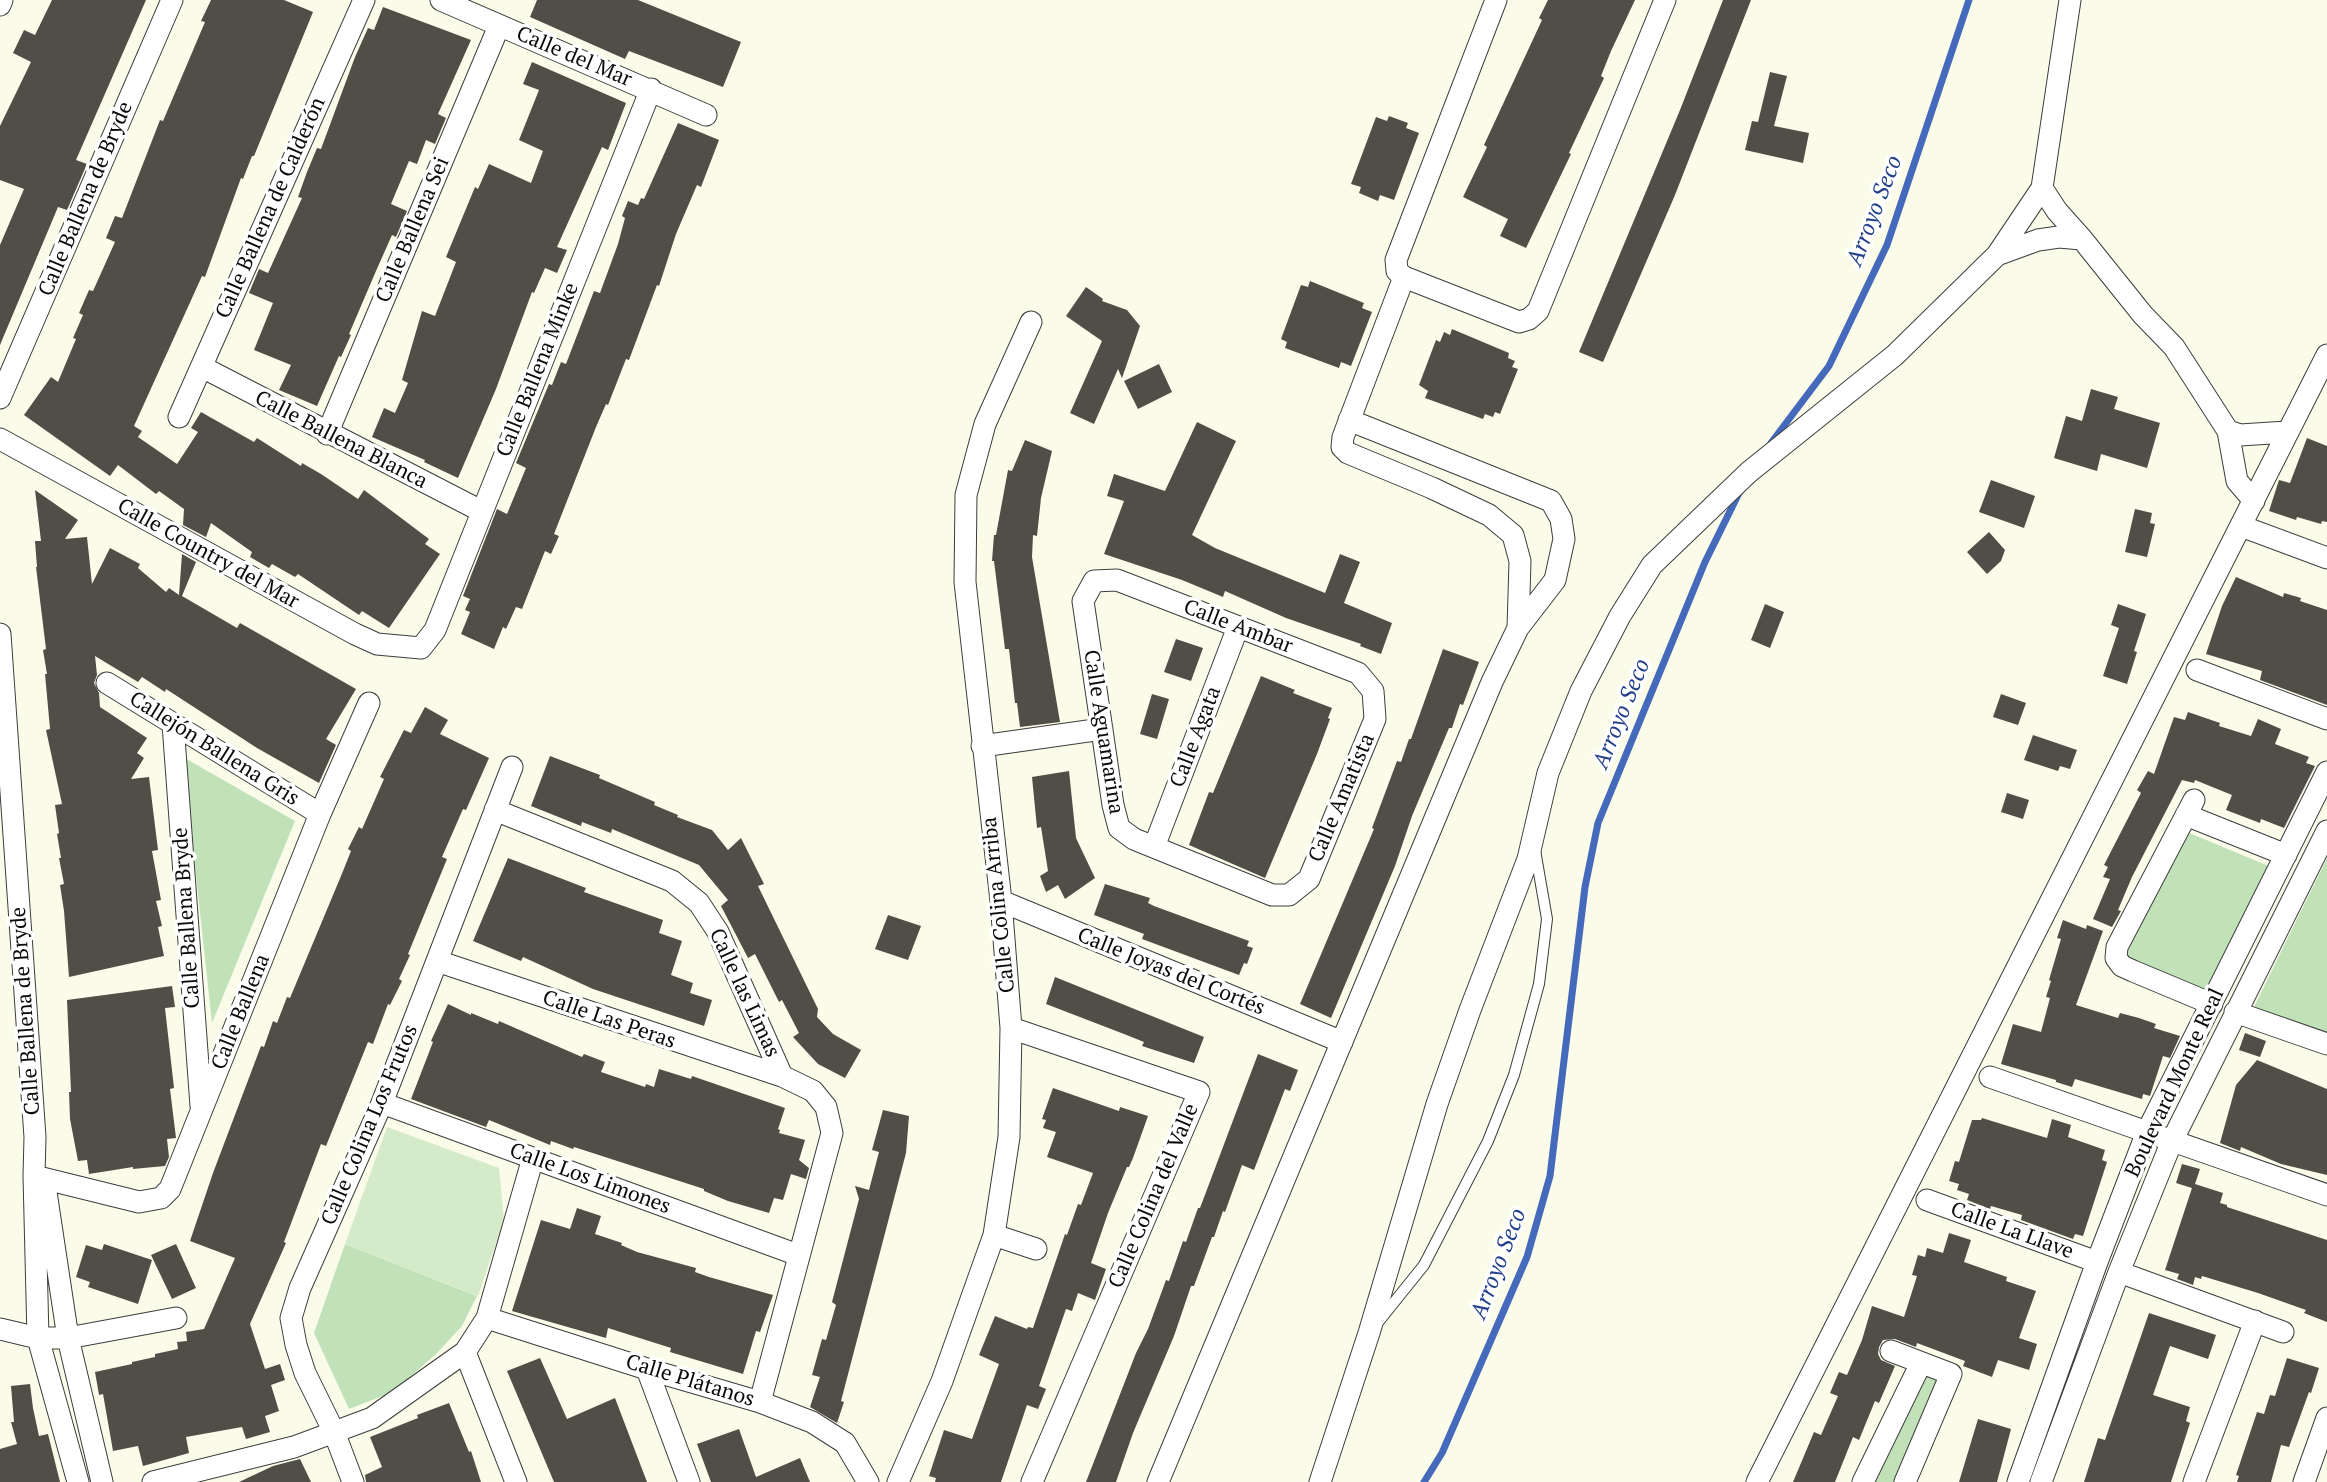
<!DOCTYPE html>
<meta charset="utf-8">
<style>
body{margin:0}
canvas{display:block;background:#fafce9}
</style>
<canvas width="2327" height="1482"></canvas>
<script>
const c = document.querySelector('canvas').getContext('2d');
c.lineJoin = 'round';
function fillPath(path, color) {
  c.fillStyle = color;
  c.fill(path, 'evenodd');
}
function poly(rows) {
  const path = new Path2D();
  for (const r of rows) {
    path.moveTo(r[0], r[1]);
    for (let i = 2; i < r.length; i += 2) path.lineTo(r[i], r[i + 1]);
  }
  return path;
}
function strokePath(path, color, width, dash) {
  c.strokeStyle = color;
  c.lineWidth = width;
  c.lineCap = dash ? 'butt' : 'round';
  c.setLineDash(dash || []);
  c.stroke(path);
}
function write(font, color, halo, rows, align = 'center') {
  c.font = font + ' "PT Serif",serif';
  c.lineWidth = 7;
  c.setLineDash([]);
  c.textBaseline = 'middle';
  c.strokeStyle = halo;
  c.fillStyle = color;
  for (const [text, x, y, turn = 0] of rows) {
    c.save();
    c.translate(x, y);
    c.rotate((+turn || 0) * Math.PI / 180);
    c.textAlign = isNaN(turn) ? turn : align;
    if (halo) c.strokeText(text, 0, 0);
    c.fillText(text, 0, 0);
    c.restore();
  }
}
const green = poly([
 [183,757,295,821,212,1023],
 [2187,832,2271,867,2205,990,2120,960],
 [2327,858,2327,1035,2253,1009],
 [345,1244,477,1296,462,1326,437,1353,393,1392,349,1409,314,1333],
 [1923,1370,1943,1381,1908,1482,1870,1482]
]);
const pitch = poly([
 [387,1127,499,1168,504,1220,478,1296,345,1244]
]);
const stream = poly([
 [1771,443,1829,366,1887,245,1969,0],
 [1424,1482,1442,1453,1527,1257,1550,1176,1585,887,1598,823,1705,562,1740,491]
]);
const building = poly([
 [52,0,146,0,76,160,87,164,67,210,58,207,0,345,0,245,24,189,0,180,0,126,31,62,13,53,24,30,35,35],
 [211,0,284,0,313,12,254,156,252,156,243,179,241,178,205,277,202,276,134,426,142,431,138,437,177,464,198,432,191,428,201,412,254,442,257,438,301,466,302,463,321,474,358,499,364,490,429,539,425,544,440,554,389,628,362,611,359,615,298,574,295,577,272,564,269,568,250,557,252,552,211,523,206,537,183,525,184,509,159,491,156,494,118,465,110,476,24,415,51,377,58,382,76,339,73,338,83,315,79,313,89,290,93,291,115,242,106,238,115,216,122,218,160,120,163,121,205,22,201,21],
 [537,0,638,0,741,42,723,87,629,51,625,59,530,17],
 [1548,0,1635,0,1611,51,1601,76,1604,78,1569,153,1571,154,1526,248,1500,236,1508,219,1463,197,1487,147,1484,145,1542,20,1539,18],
 [1723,0,1751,0,1675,195,1603,362,1579,352,1680,110],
 [383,7,471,40,438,114,446,118,435,144,426,140,417,164,409,161,391,204,407,211,396,237,392,235,376,271,349,334,351,335,341,357,339,356,317,406,279,390,291,365,254,350,273,303,249,293,259,269,268,273,302,198,298,197,307,172,317,148,321,149,355,57,368,28,374,30],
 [532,62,626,103,608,150,602,147,557,247,567,250,557,273,545,268,534,293,532,292,496,389,458,478,424,462,425,460,372,437,384,408,395,413,408,383,402,380,422,311,435,316,456,262,446,257,475,187,478,189,489,164,531,183,543,151,519,140,539,90,523,84],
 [1770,72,1787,76,1774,126,1809,133,1803,163,1745,150,1752,121,1758,122],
 [1389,116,1408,123,1406,128,1419,133,1394,200,1380,195,1378,201,1359,193,1361,187,1351,184,1376,117,1387,121],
 [678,123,719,140,701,187,697,185,676,234,659,286,657,285,629,360,626,359,608,405,606,404,596,427,554,534,559,536,551,554,545,551,522,609,516,607,506,629,503,627,494,649,461,634,470,612,465,610,470,599,463,596,497,509,507,514,526,468,516,463,549,384,552,385,561,362,566,364,594,291,600,293,618,244,625,218,622,216,628,201,638,205,641,198,644,199],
 [1310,281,1364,303,1362,308,1372,312,1351,366,1341,362,1339,368,1285,348,1287,342,1281,339,1301,285,1308,287],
 [1086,287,1103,299,1102,301,1127,310,1140,326,1122,378,1118,369,1094,424,1070,413,1102,341,1066,316],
 [1452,329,1509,353,1508,358,1515,361,1512,367,1518,369,1500,414,1495,412,1493,417,1485,414,1483,419,1425,398,1428,391,1419,385,1436,340,1440,342,1444,332,1450,335],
 [1159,364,1172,392,1138,409,1124,381],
 [2091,389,2118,397,2114,409,2160,423,2147,468,2101,454,2097,471,2054,458,2066,416,2082,421],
 [1197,422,1236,441,1192,535,1215,548,1325,593,1340,554,1360,562,1344,603,1392,623,1381,654,1360,646,1361,644,1286,618,1225,591,1223,597,1182,580,1104,554,1124,501,1107,496,1114,474,1165,491],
 [2307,438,2327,446,2327,522,2322,521,2321,524,2297,517,2296,520,2269,511,2279,480,2290,483],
 [1025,440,1052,451,1041,498,1037,536,1033,535,1032,557,1060,722,1020,727,1017,703,1015,703,1009,649,1005,649,994,561,992,561,994,535,996,535,1008,470,1012,471],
 [1991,480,2035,496,2024,528,1979,512],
 [35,490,78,520,65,539,87,537,92,584,110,548,140,564,138,568,166,592,169,588,179,595,182,554,196,562,182,596,237,628,240,623,356,689,326,739,336,745,319,783,257,748,166,689,165,692,142,677,138,682,95,656,97,675,94,683,99,693,100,707,147,738,137,753,144,758,131,779,149,777,158,850,152,851,161,900,156,901,162,926,158,927,164,956,69,977,64,911,60,885,64,884,59,858,61,858,57,834,59,833,55,805,62,804,46,730,50,729,45,674,47,674,43,650,46,649,36,567,37,567,35,541,41,541],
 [2135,509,2152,513,2150,523,2155,524,2147,557,2125,552],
 [1989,532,2005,550,2001,561,1987,574,1967,552],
 [2236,577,2283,597,2284,593,2301,598,2300,601,2327,610,2327,705,2260,680,2262,671,2206,654,2222,606],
 [1765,604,1784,612,1770,648,1751,640],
 [2118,604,2146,614,2134,651,2137,652,2127,684,2103,676,2119,628,2111,625],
 [1176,639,1203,648,1191,681,1164,672],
 [1443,649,1479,662,1463,705,1460,704,1452,728,1449,728,1412,816,1395,866,1331,1018,1300,1004,1374,829,1372,828,1397,761,1401,762,1409,739,1411,739],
 [1261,676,1295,690,1293,693,1332,708,1328,718,1330,719,1317,754,1265,878,1189,845,1209,792,1213,793],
 [1152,694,1169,699,1157,739,1140,734],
 [2001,694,2026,703,2018,725,1993,717],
 [425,707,448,720,440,734,489,758,466,810,463,809,442,857,447,859,408,954,410,955,399,979,402,981,390,1005,388,1004,373,1044,368,1042,326,1146,321,1144,284,1242,286,1243,250,1324,265,1369,280,1364,285,1380,271,1385,279,1411,265,1416,270,1432,246,1439,242,1427,186,1437,189,1453,143,1466,138,1446,113,1451,103,1394,99,1395,95,1372,132,1364,132,1362,155,1357,155,1354,178,1349,177,1342,187,1341,186,1332,204,1329,235,1258,190,1241,213,1173,261,1046,264,1047,273,1021,277,1023,287,997,290,998,341,876,351,851,348,849,359,827,362,829,384,779,380,777,404,730,411,733],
 [2188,712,2220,723,2219,726,2251,736,2258,719,2281,729,2275,744,2309,757,2306,763,2315,766,2284,828,2261,819,2260,823,2226,810,2232,795,2195,780,2194,783,2182,780,2132,877,2118,910,2121,911,2112,927,2093,919,2110,879,2103,877,2108,867,2104,865,2141,793,2137,790,2148,771,2154,774,2174,717,2185,720],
 [2033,735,2077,750,2070,769,2060,766,2058,771,2024,760],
 [550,756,600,775,599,778,655,802,654,805,678,815,677,817,712,830,728,850,741,838,764,884,758,886,818,1009,817,1017,833,1034,861,1050,845,1078,818,1064,793,1037,799,1033,782,1000,779,1002,755,954,748,958,721,906,728,900,699,865,612,829,611,833,582,822,581,826,531,806],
 [1069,771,1076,838,1095,878,1065,899,1058,885,1046,892,1040,876,1048,871,1041,827,1037,828,1032,777],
 [2007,793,2029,800,2023,819,2001,812],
 [508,858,586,888,584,892,663,920,659,933,682,941,671,975,693,983,690,993,712,1000,704,1026,593,989,523,957,521,961,473,941],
 [1105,884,1150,898,1148,903,1154,906,1249,941,1247,946,1253,948,1247,964,1244,963,1239,975,1142,939,1144,934,1094,915],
 [888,915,921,926,908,960,875,949],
 [2063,920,2086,929,2087,925,2103,931,2076,1005,2118,1018,2120,1013,2139,1018,2156,1024,2154,1028,2180,1036,2170,1058,2163,1056,2150,1096,2143,1094,2142,1099,2075,1079,2072,1087,2056,1082,2056,1080,2001,1064,2013,1024,2041,1032,2050,998,2046,997,2051,981,2049,980,2061,939,2057,938],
 [1055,977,1204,1037,1194,1063,1142,1046,1144,1042,1124,1034,1046,1004],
 [172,986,175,1007,165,1008,174,1088,170,1089,176,1138,167,1139,169,1157,165,1166,133,1169,133,1167,89,1174,87,1160,78,1161,70,1119,69,1092,71,1092,67,1000],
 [448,1004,471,1015,471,1013,498,1024,499,1021,582,1057,584,1054,605,1062,601,1072,645,1087,646,1084,654,1087,659,1069,691,1079,692,1076,785,1108,778,1129,780,1130,779,1133,805,1140,799,1160,809,1168,806,1179,791,1174,783,1200,774,1198,769,1213,728,1201,704,1191,704,1189,574,1147,573,1149,551,1141,550,1145,489,1120,486,1127,411,1099,433,1042,431,1041],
 [2245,1033,2266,1041,2260,1057,2239,1050],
 [1258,1054,1298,1070,1290,1091,1285,1089,1254,1170,1242,1165,1225,1212,1223,1211,1214,1237,1212,1237,1194,1286,1191,1286,1174,1336,1133,1433,1116,1482,1086,1482,1136,1353,1148,1329,1166,1280,1169,1281,1183,1241,1186,1242,1198,1208,1200,1208],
 [2257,1060,2327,1089,2327,1175,2281,1164,2241,1147,2240,1151,2220,1143,2236,1085],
 [1053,1088,1119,1111,1120,1107,1148,1116,1133,1158,1129,1167,1127,1167,1108,1213,1091,1263,1106,1269,1095,1300,1078,1293,1072,1311,1066,1309,1039,1386,1046,1389,1038,1409,1027,1405,1001,1482,935,1482,936,1478,929,1476,944,1430,972,1439,999,1364,979,1355,995,1316,1027,1329,1028,1327,1033,1328,1065,1234,1067,1235,1078,1204,1081,1205,1093,1173,1047,1157,1056,1132,1043,1128,1046,1120,1042,1119],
 [883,1110,909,1116,906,1153,841,1401,844,1402,837,1423,810,1407,820,1377,812,1375,822,1339,826,1340,836,1305,832,1302,859,1199,855,1186,869,1190,879,1152,872,1150],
 [1982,1118,2047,1138,2052,1119,2071,1125,2068,1137,2105,1150,2102,1160,2107,1162,2083,1236,2075,1234,2073,1239,2021,1220,2022,1215,1991,1206,1990,1209,1967,1200,1969,1194,1957,1190,1959,1184,1949,1181,1955,1161,1959,1162,1972,1120,1981,1120],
 [2182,1164,2200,1169,2195,1184,2223,1193,2220,1203,2227,1205,2227,1207,2327,1240,2327,1322,2304,1313,2306,1310,2258,1293,2202,1276,2201,1279,2195,1277,2193,1285,2177,1279,2179,1274,2165,1270,2192,1188,2176,1183],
 [577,1208,601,1216,595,1234,622,1243,621,1245,637,1252,696,1268,695,1272,709,1277,773,1295,760,1332,756,1331,743,1374,670,1352,671,1348,608,1328,606,1338,512,1311,541,1220,570,1229],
 [1949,1233,1971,1240,1964,1262,2007,1277,2006,1281,2036,1291,2019,1338,2037,1344,2029,1370,1998,1360,1992,1377,1963,1366,1965,1361,1917,1343,1916,1347,1895,1339,1883,1340,1879,1347,1878,1354,1881,1360,1895,1366,1879,1403,1875,1401,1859,1440,1853,1437,1835,1482,1793,1482,1814,1432,1821,1435,1838,1396,1830,1393,1839,1372,1847,1375,1862,1340,1872,1306,1904,1317,1917,1276,1912,1275,1918,1255,1925,1257,1927,1248,1943,1253],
 [104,1244,152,1260,138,1304,88,1287,90,1282,76,1277,86,1245,102,1250],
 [176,1244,196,1288,172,1299,151,1255],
 [2149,1313,2216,1335,2208,1359,2170,1346,2153,1395,2190,1407,2186,1421,2190,1423,2171,1482,2084,1482,2098,1438,2105,1440],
 [540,1358,567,1419,615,1398,647,1482,554,1482,507,1371],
 [2287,1358,2319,1368,2311,1393,2309,1392,2289,1447,2281,1445,2271,1482,2237,1482,2239,1476,2236,1475,2257,1412,2264,1414,2270,1395,2275,1396],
 [30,1384,33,1408,39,1436,48,1434,60,1482,0,1482,0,1449,17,1444,11,1422,14,1422,11,1386],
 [449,1403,469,1452,471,1451,481,1482,366,1482,365,1475,382,1467,370,1437,418,1418,417,1415],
 [1978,1419,2011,1429,1997,1482,1959,1482],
 [739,1429,756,1477,800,1458,810,1482,711,1482,697,1444],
 [300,1459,311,1482,239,1482,273,1466]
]);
const lane = poly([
 [1379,1321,1424,1265,1488,1141,1514,1075,1539,984,1547,919,1535,850]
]);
const street = poly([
 [441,0,706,115],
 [1496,0,1396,260,1397,271,1404,277,1519,322,1529,319,1538,311,1665,0],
 [0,5,2,0],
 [2042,188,2057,211,2082,239],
 [1997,255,2038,240,2059,237,2082,239,2143,315,2174,347,2228,431,2240,435,2287,432],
 [202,367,481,511],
 [0,398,172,0],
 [179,417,364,0],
 [1349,420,1551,501,1561,519,1564,539,1555,580,1518,628],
 [2228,431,2237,481,2254,501],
 [327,434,499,26],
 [0,439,355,634,377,644,421,648,435,630,651,89],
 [2241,526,2327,558],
 [1117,580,1358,673,1373,691,1375,719,1309,879,1289,895,1272,895,1134,839,1119,828,1113,805,1083,601,1094,581,1117,580],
 [0,634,35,1137,34,1176,38,1338,78,1482],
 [2197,670,2327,719],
 [107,683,320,814],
 [173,724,201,1106],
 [982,746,1102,729],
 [2194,800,2117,947,2116,958,2122,966,2133,971,2212,1004],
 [495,810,672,881,699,903,718,932,782,1076,813,1091,826,1107,832,1133,760,1402],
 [2186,815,2286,855],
 [1154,847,1238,627],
 [1001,901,1342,1042],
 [437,961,782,1076],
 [2235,1012,2327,1044],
 [1011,1028,1199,1092,1032,1482],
 [1990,1077,2327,1195],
 [382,1103,798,1255],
 [34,1176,139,1202,161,1198,170,1189,320,814,369,703],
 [46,1192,68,1338,102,1482],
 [1927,1200,2097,1262],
 [994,1235,1036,1249],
 [2119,1272,2283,1332],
 [487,1318,647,1369,760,1402,812,1422,845,1443,868,1482],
 [0,1329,38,1338,68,1338,176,1318],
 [1891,1351,1951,1374,1905,1482],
 [465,1352,516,1482],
 [647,1369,689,1482],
 [153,1482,294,1447,372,1418,465,1352,487,1318,533,1158],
 [353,1482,334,1432,305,1373,296,1345,291,1318,300,1288,382,1103,512,767],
 [898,1482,942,1381,994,1235,1009,1137,1011,1028,1001,901,965,582,966,495,985,424,1031,322],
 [1158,1482,1492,682,1518,628,1520,561,1513,535,1489,515,1432,488,1348,453,1342,447,1343,437,1404,277],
 [1320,1482,1369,1333,1437,1104,1470,1010,1528,859,1548,773,1581,691,1620,616,1652,565,1749,472,1895,355,1997,255,2042,188,2070,0],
 [1757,1482,2327,355],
 [1863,1482,1921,1363],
 [2018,1482,2097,1262,2147,1132,2327,772],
 [2041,1482,2119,1272,2172,1141,2327,831],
 [2194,1482,2255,1321],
 [2304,1482,2327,1418]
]);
const streetNames = [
 ["Calle del Mar",574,57,23],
 ["Calle Ballena de Bryde",86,199,-67],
 ["Calle Ballena de Calderón",271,208,-66],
 ["Calle Ballena Sei",413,230,-67],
 ["Calle Ballena Minke",538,370,-68],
 ["Calle Ballena Blanca",341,440,27],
 ["Calle Country del Mar",208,554,29],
 ["Calle Ambar",1238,627,21],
 ["Calle Aguamarina",1103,732,81],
 ["Calle Agata",1196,737,-69],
 ["Callejón Ballena Gris",214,749,32],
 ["Calle Amatista",1342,798,-67],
 ["Calle Colina Arriba",999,905,-96],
 ["Calle Ballena Bryde",187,918,-94],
 ["Calle Joyas del Cortés",1171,972,22],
 ["Calle las Limas",744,993,65],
 ["Calle Ballena de Bryde",26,1011,-94],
 ["Calle Ballena",241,1012,-68],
 ["Calle Las Peras",609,1020,19],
 ["Boulevard Monte Real",2175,1083,-65],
 ["Calle Colina Los Frutos",370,1125,-67],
 ["Calle Los Limones",590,1179,20],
 ["Calle Colina del Valle",1154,1196,-67],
 ["Calle La Llave",2012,1231,20],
 ["Calle Plátanos",690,1381,17]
];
const waterNames = [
 ["Arroyo Seco",1875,211,-69],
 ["Arroyo Seco",1622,714,-68],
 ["Arroyo Seco",1499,1264,-69]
];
fillPath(green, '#c1e2b8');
fillPath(pitch, '#d5eac8');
strokePath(stream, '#4569bb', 7);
fillPath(building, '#514e48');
strokePath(lane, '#3d3d3d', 12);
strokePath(street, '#3d3d3d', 23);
strokePath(lane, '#fff', 10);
strokePath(street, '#fff', 21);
write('21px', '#0a0a0a', '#fff', streetNames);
write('italic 23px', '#24408a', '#fff', waterNames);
</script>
